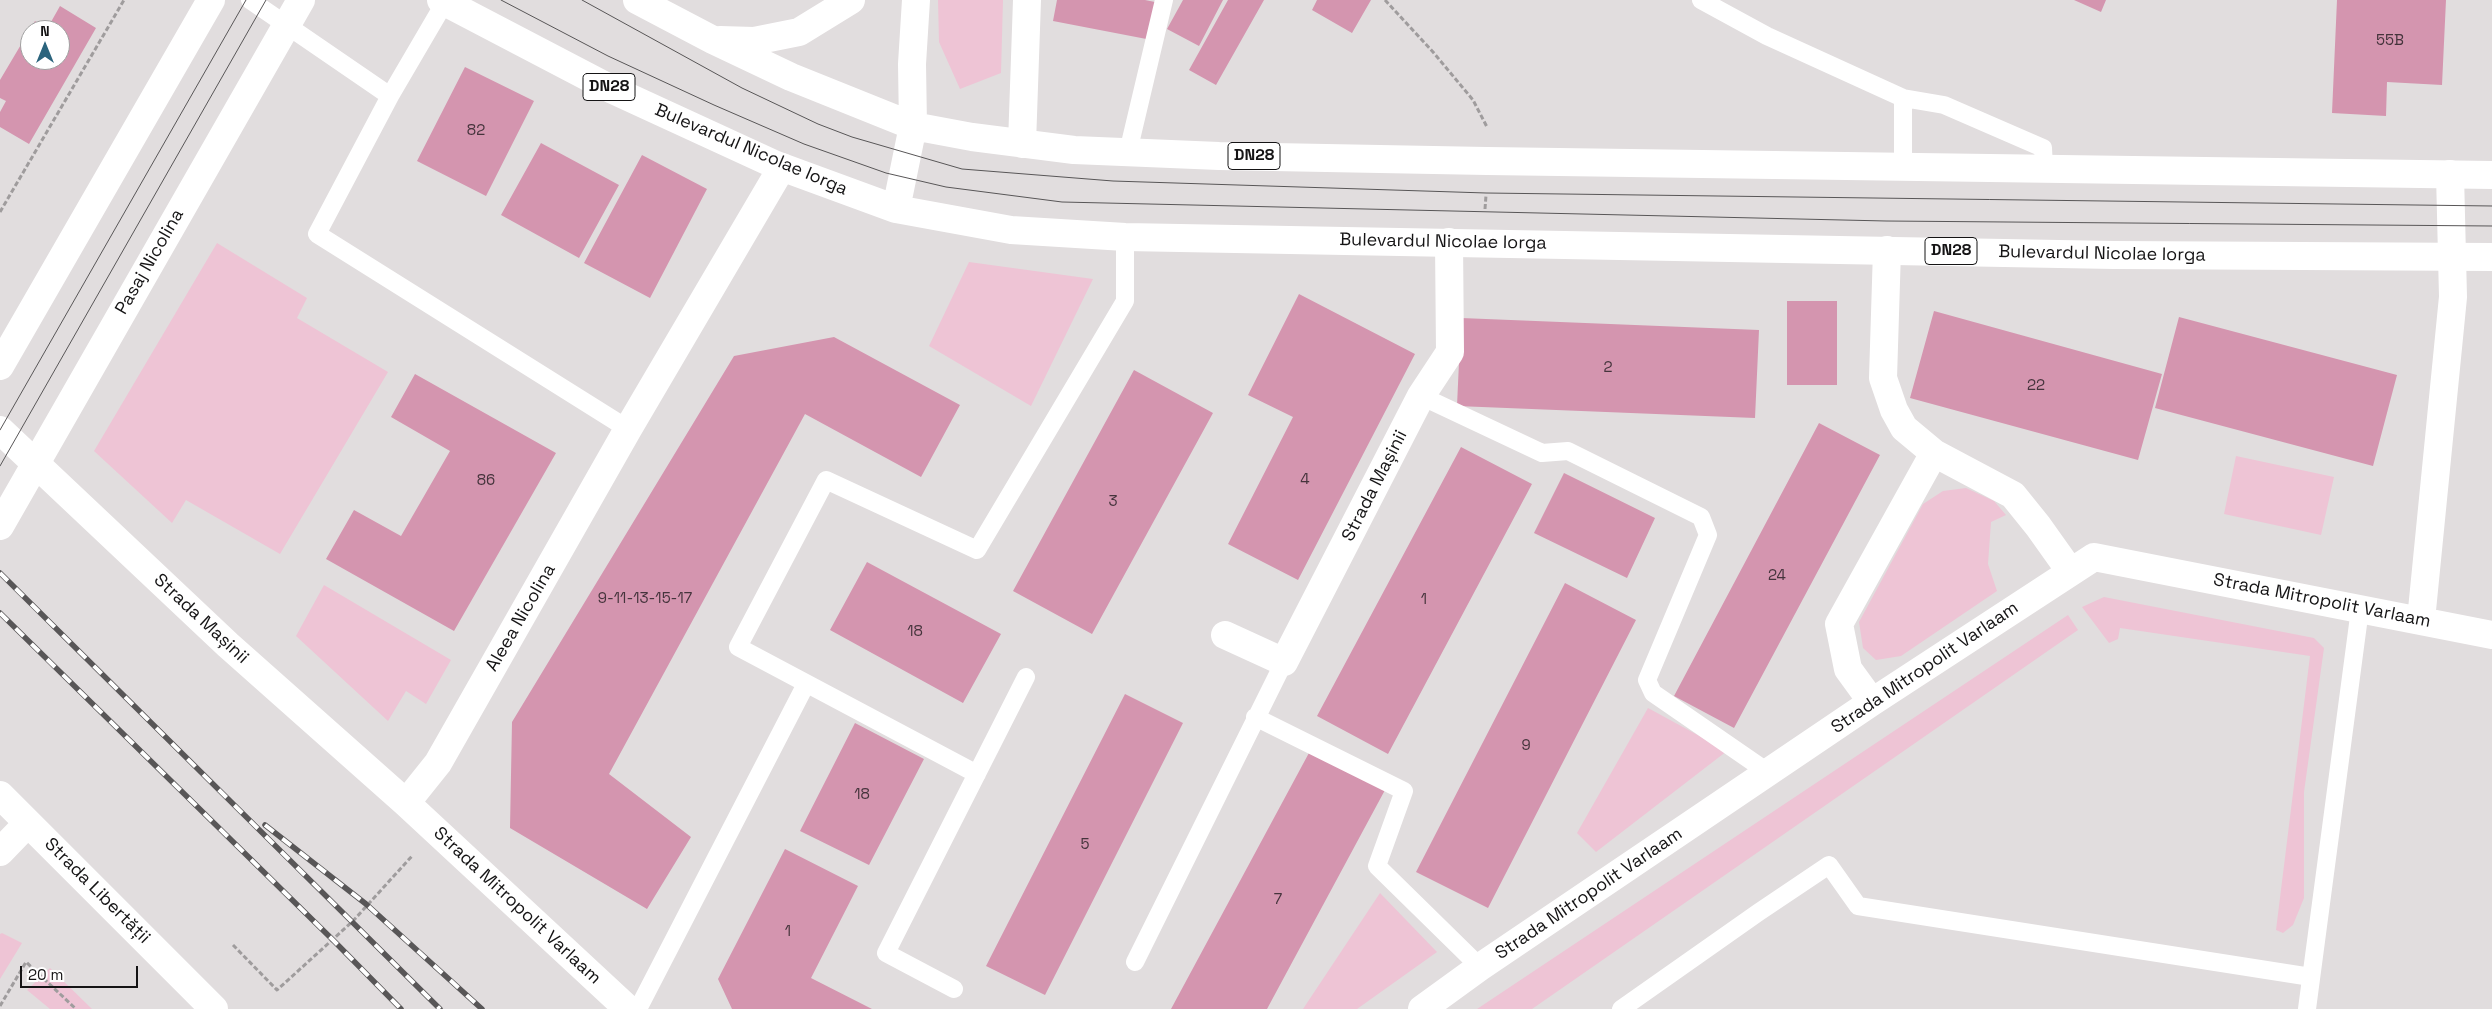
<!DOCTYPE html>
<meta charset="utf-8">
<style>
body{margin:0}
#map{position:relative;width:2492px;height:1009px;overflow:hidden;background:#e1ddde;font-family:"Space Grotesk",sans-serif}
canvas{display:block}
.north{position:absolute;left:20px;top:20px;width:50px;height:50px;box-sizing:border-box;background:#fff;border:1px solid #a1a1a1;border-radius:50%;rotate:0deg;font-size:14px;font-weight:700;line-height:20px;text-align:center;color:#151415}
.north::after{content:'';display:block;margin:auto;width:18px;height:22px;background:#2b647d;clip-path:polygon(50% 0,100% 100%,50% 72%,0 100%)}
.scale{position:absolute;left:20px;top:966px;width:118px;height:22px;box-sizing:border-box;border:2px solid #151415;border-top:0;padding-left:6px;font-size:15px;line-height:18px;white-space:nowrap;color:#151415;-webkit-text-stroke:4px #fff;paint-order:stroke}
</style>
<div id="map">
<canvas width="2492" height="1009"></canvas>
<div class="north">N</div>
<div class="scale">20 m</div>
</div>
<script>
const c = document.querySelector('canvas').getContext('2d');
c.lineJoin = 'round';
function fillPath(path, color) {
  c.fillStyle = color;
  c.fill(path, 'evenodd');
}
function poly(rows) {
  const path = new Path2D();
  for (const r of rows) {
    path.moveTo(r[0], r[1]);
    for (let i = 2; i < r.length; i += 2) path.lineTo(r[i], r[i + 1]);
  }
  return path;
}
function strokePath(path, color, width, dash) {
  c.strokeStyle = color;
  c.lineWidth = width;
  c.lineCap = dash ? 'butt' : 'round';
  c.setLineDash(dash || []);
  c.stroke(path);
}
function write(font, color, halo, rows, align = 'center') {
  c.font = font + ' "Space Grotesk",sans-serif';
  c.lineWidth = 4.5;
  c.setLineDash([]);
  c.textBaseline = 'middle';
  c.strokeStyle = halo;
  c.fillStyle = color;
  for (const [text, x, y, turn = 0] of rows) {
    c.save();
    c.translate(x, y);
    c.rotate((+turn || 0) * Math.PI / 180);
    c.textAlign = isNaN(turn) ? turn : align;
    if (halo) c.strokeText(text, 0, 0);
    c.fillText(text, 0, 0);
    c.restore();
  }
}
const green = poly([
 [938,0,1003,0,1001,73,960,89,939,42],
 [217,243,307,298,297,318,388,372,280,554,186,500,172,523,94,451],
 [969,262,1093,279,1031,406,929,346],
 [2236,456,2334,477,2321,535,2224,514],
 [1966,488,1994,501,2006,515,1991,522,1988,564,1997,591,1901,656,1876,660,1863,648,1859,622,1923,504,1943,491],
 [324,585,451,660,426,704,406,691,388,721,296,636],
 [2104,597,2314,638,2324,648,2304,792,2304,898,2293,925,2283,933,2276,930,2310,656,2120,628,2118,639,2109,643,2082,607],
 [2068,615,2078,630,1532,1009,1477,1009],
 [1648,708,1727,751,1596,852,1577,833],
 [1380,893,1437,952,1357,1009,1303,1009],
 [2,933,22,943,0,979,0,934],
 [50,968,92,1009,50,1009,27,990]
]);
const building = poly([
 [1057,0,1145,0,1170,5,1162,42,1053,21],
 [1183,0,1223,0,1199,46,1167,29],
 [1228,0,1264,0,1216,85,1189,70],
 [1317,0,1371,0,1352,33,1312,10],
 [2074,0,2106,0,2101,12],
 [2337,0,2446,0,2442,85,2387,82,2386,116,2332,113],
 [60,6,96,28,29,144,0,127,0,112,6,101,0,98,0,80,35,21,47,29],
 [30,30,60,30,60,60,30,60],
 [465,67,534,101,486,196,417,161],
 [541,143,619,185,579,258,501,215],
 [642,155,707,189,650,298,584,263],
 [1299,294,1415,354,1298,580,1228,544,1293,417,1248,395],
 [1787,301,1837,301,1837,385,1787,385],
 [1934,311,2162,374,2138,460,1910,398],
 [2179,317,2397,375,2373,466,2155,408],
 [1461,318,1759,330,1755,418,1457,406],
 [834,337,960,405,921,477,805,414,609,774,691,837,647,909,510,828,512,722,734,356],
 [1134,370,1213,413,1092,634,1013,591],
 [415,374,556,453,454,631,326,559,354,510,401,536,450,451,391,417],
 [1819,423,1880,455,1734,728,1674,696],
 [1461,447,1532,484,1388,754,1317,716],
 [1564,473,1655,518,1627,578,1534,533],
 [867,562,1001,634,963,703,830,630],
 [1565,583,1636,620,1488,908,1416,872],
 [1125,694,1183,723,1045,995,986,966],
 [855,723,924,759,869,865,800,831],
 [1310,751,1385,790,1267,1009,1171,1009],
 [785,849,858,886,811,978,872,1009,732,1009,718,979]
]);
const path = poly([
 [1385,0,1433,52,1473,100,1487,127],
 [1485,209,1486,195],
 [0,212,124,0],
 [233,945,277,990,353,921,412,856],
 [0,1006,26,962,76,1009]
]);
const service = poly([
 [250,0,390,96],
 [1701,0,1767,36,1903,98,1944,105,2043,148,2044,168],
 [445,2,390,96,317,234,628,429],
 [1128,152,1164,0],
 [1903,167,1903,98],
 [1421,396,1542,453,1568,451,1701,517,1708,535,1647,680,1653,693,1769,773],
 [1255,717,1404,791,1377,866,1480,967],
 [977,774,738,647,826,480,977,550,1125,301,1125,237],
 [1135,962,1284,662],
 [954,989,886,953,1026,677],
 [638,1009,806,684],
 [1621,1009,1759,912,1829,865,1858,906,2311,977],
 [2307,1009,2360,609]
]);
const minor = poly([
 [1887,250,1883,378,1894,410,1904,428,1934,453,2013,495,2038,526,2070,571],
 [0,430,228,645,406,803,628,1009],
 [2421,620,2453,297,2450,174],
 [1225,635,1284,662,1421,396,1450,352,1449,242],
 [1872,702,1848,669,1839,624,1934,453],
 [406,803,438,763,628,429,782,167],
 [1422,1009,1480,967,1872,702,2094,557,2492,635]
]);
const tertiary = poly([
 [0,795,214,1009],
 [0,852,28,823]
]);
const secondary = poly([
 [0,366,211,0],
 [0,526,301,0]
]);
const primary = poly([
 [441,0,613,90,776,165,896,209,1011,230,1125,237,2114,255,2492,257],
 [637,0,713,40,791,77,913,126,972,137,1074,150,1219,156,1487,161,2492,175],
 [720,40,754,41,799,32,851,0],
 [1022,144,1027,0],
 [896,209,913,126,912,64,916,0]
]);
const tram = poly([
 [501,0,608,56,714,105,804,144,886,173,946,187,1062,202,1886,221,2492,226],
 [582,0,742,88,818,124,852,137,962,169,1113,181,1486,193,2492,206],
 [0,430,246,0],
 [0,466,266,0]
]);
const rail = poly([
 [0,573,440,1009],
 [0,613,333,940,401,1009],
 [265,825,366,904,482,1009]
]);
const numberNames = [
 ["55B",2390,41],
 ["82",476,131],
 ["2",1608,368],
 ["22",2036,386],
 ["4",1305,480],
 ["86",486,481],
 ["3",1113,502],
 ["24",1777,576],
 ["9-11-13-15-17",645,599],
 ["1",1424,600],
 ["18",915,632],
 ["9",1526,746],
 ["18",862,795],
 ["5",1085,845],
 ["7",1278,900],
 ["1",788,932]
];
const shields = [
 [609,87,52],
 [1254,156,52],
 [1951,251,52]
];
const shieldNames = [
 ["DN28",609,87],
 ["DN28",1254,156],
 ["DN28",1951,251]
];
const streetNames = [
 ["Bulevardul Nicolae Iorga",751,150,23],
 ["Bulevardul Nicolae Iorga",1443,242,1],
 ["Bulevardul Nicolae Iorga",2102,254,1],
 ["Pasaj Nicolina",150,262,-60],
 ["Strada Mașinii",1375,486,-63],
 ["Strada Mitropolit Varlaam",2322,601,11],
 ["Aleea Nicolina",521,618,-60],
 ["Strada Mașinii",201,619,43],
 ["Strada Mitropolit Varlaam",1925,668,-34],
 ["Strada Libertății",97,891,45],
 ["Strada Mitropolit Varlaam",1589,894,-34],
 ["Strada Mitropolit Varlaam",517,906,43]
];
fillPath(green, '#eec4d5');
fillPath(building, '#d495af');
strokePath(path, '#9f9c9d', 3, [5, 2.5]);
strokePath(service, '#fff', 18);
strokePath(minor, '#fff', 28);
strokePath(tertiary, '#fff', 28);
strokePath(secondary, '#fff', 28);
strokePath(primary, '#fff', 28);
strokePath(tram, '#585657', 1);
strokePath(rail, '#585657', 5.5);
strokePath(rail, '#fff', 4, [11]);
write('15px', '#45343c', null, numberNames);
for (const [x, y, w] of shields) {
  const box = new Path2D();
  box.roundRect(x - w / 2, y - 13.5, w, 27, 4);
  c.fillStyle = '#fff';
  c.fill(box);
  strokePath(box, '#151415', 1);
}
write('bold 16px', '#151415', null, shieldNames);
write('18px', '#151415', '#fff', streetNames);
</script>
